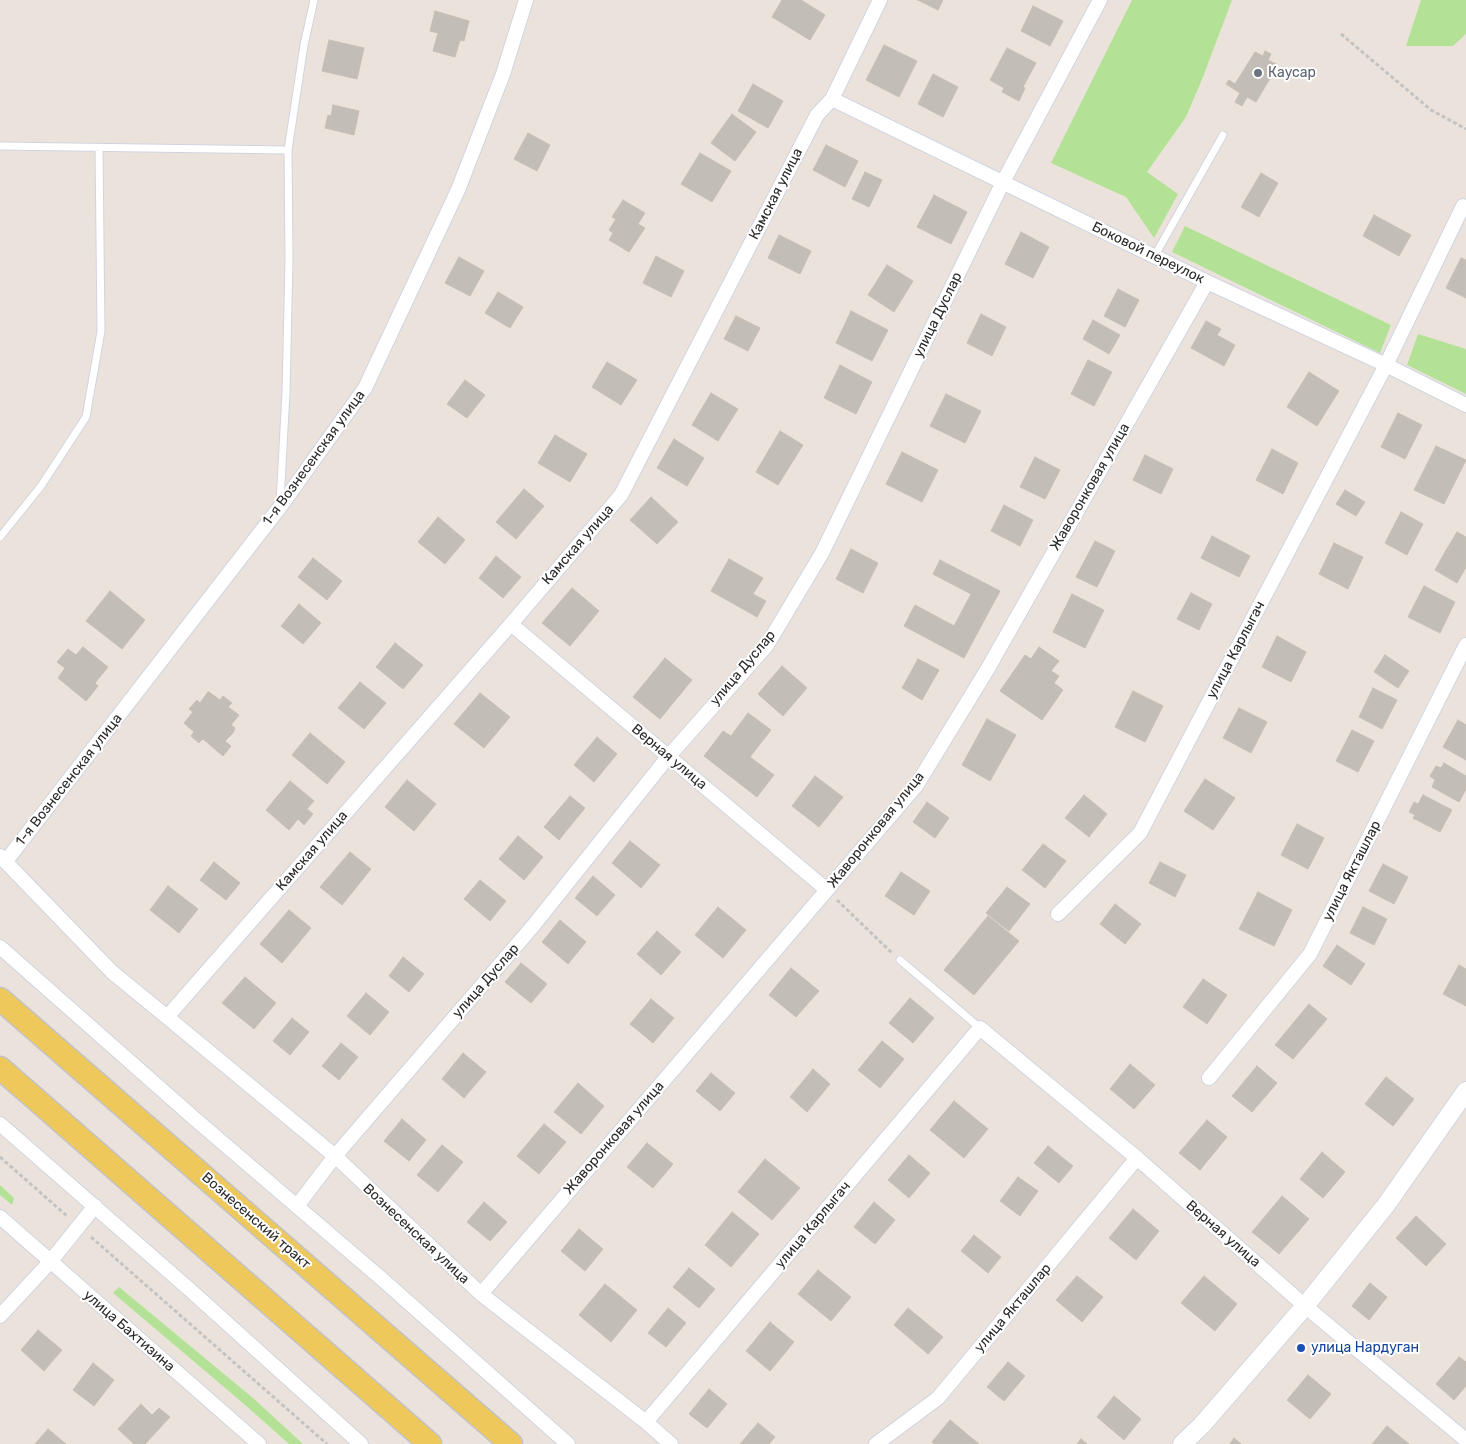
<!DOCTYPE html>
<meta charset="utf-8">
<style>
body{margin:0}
canvas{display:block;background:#ebe3db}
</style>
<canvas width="1466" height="1444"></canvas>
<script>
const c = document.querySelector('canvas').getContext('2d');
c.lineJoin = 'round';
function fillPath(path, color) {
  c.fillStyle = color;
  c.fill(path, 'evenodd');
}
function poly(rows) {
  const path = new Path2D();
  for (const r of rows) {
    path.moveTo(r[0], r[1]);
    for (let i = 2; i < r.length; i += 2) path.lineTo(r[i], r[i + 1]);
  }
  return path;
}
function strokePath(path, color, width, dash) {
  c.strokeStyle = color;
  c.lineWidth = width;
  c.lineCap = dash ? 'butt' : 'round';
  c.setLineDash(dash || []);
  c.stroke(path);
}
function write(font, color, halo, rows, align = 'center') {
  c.font = font + ' Rubik,sans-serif';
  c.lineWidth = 4;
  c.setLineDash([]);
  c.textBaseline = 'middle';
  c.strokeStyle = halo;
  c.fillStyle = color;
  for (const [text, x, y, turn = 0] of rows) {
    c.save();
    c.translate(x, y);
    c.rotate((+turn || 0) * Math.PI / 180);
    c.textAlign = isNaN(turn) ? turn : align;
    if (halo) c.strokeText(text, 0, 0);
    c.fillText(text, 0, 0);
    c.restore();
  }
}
const green = poly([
 [1132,0,1232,0,1203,77,1186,117,1147,172,1178,194,1154,238,1126,197,1051,163],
 [1421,0,1466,0,1466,34,1453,46,1406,46],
 [1185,226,1391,325,1380,353,1172,252],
 [1418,334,1466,349,1466,394,1407,365],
 [0,1185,14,1198,12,1205,0,1195],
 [119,1287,253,1398,303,1444,289,1444,244,1404,113,1293]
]);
const building = poly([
 [782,0,801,0,825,15,810,40,772,17,782,0],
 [918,0,943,0,938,10,918,0],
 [1033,6,1063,21,1050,46,1021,31,1033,6],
 [435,11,469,21,464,41,460,40,455,57,433,51,438,33,430,31,435,11],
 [329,40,364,48,357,79,322,71,329,40],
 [884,45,917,61,899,97,866,80,884,45],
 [1007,48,1036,63,1023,87,1025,88,1019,101,1002,92,1004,88,990,80,1007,48],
 [1265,51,1271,54,1268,60,1278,65,1256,102,1247,97,1242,106,1235,102,1240,93,1226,84,1229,80,1235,84,1255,52,1263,56,1265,51],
 [933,74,958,87,943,117,918,104,933,74],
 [753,84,783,101,768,128,738,111,753,84],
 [333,105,359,111,354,135,325,128,328,115,331,116,333,105],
 [732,114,756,132,735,161,711,143,732,114],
 [528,133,550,145,537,171,514,159,528,133],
 [826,145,858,161,845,187,813,170,826,145],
 [700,153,731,171,712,202,681,184,700,153],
 [865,172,882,180,869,207,852,199,865,172],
 [1261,173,1278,183,1259,217,1241,207,1261,173],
 [934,195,967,212,951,244,917,227,934,195],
 [623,200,645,213,638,224,645,228,629,252,609,240,613,233,609,230,616,219,612,217,623,200],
 [1374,215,1411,235,1399,256,1363,236,1374,215],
 [1021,232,1049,247,1033,278,1005,264,1021,232],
 [779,235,811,251,800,274,768,258,779,235],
 [656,256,684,271,671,297,643,283,656,256],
 [459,257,484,271,470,296,445,283,459,257],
 [1461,258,1466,260,1466,298,1446,288,1461,258],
 [887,265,913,281,894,312,868,295,887,265],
 [1118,289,1139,300,1125,327,1104,316,1118,289],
 [498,292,523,307,510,328,485,313,498,292],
 [851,311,888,330,872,361,836,343,851,311],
 [981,314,1006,327,992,356,967,343,981,314],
 [736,316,760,328,748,351,724,339,736,316],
 [1093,320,1120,335,1109,354,1083,339,1093,320],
 [1206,321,1221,329,1217,335,1235,345,1224,366,1191,348,1206,321],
 [1088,360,1112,372,1094,406,1071,394,1088,360],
 [607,362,637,380,621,405,592,387,607,362],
 [840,365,872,382,856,414,824,398,840,365],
 [1309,372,1339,391,1317,426,1287,407,1309,372],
 [465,380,485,395,467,418,447,404,465,380],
 [711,393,738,409,718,441,692,425,711,393],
 [946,394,981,411,965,443,930,426,946,394],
 [1398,413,1422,425,1405,459,1381,447,1398,413],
 [780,431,803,445,778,485,756,472,780,431],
 [555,435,587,454,570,482,538,463,555,435],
 [674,439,704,458,687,486,657,468,674,439],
 [1436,446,1466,460,1444,504,1414,490,1436,446],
 [1272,449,1298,463,1283,494,1256,480,1272,449],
 [902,452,938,470,922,502,886,484,902,452],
 [1145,455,1173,469,1161,494,1133,480,1145,455],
 [1035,457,1060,470,1045,499,1020,487,1035,457],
 [524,489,544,506,516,539,496,522,524,489],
 [1345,490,1365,502,1356,516,1336,504,1345,490],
 [651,497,678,522,657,544,630,520,651,497],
 [1004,505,1033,520,1020,546,991,531,1004,505],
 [1401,512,1423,524,1407,555,1385,543,1401,512],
 [438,517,465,540,445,564,418,542,438,517],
 [1457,532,1466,537,1466,565,1445,552,1457,532],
 [1212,536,1250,556,1239,577,1201,558,1212,536],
 [1095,541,1115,551,1097,587,1076,577,1095,541],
 [1334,543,1363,557,1348,589,1319,574,1334,543],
 [851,549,878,563,863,593,836,579,851,549],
 [1445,552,1466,565,1466,567,1457,583,1435,570,1445,552],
 [496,556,521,577,503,598,479,578,496,556],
 [313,558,342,581,327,600,298,577,313,558],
 [729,559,763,578,753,594,766,601,757,617,711,591,729,559],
 [940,560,1000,591,964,658,904,626,915,605,954,626,971,594,933,574,940,560],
 [1424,586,1455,602,1440,633,1408,617,1424,586],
 [572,588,599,611,570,646,542,623,572,588],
 [110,591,145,620,122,649,86,621,110,591],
 [1191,593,1212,604,1199,630,1177,619,1191,593],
 [1072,594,1104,610,1085,648,1053,632,1072,594],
 [299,604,321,623,303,644,281,626,299,604],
 [1277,636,1306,652,1291,682,1262,667,1277,636],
 [395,643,423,665,403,689,376,667,395,643],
 [83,647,108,667,95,683,98,686,86,701,58,678,65,668,57,662,68,649,76,655,83,647],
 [1039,647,1059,661,1051,671,1059,676,1054,683,1063,690,1042,720,1000,691,1025,655,1031,659,1039,647],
 [1385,655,1409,671,1398,688,1374,672,1385,655],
 [665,658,692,680,660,719,633,697,665,658],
 [918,659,939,670,922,700,902,688,918,659],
 [782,666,807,688,783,716,758,694,782,666],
 [360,682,386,703,364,729,338,708,360,682],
 [1373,688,1397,700,1382,729,1359,717,1373,688],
 [1133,691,1163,706,1145,742,1115,727,1133,691],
 [208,692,209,692,220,700,223,696,232,703,228,707,239,715,231,725,235,728,233,733,225,741,231,746,223,756,203,739,199,743,191,736,194,732,184,723,193,712,189,709,197,700,200,703,208,692],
 [480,693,510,717,484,748,454,724,480,693],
 [1239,708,1267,722,1251,753,1223,738,1239,708],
 [748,713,771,730,750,757,774,775,757,797,704,756,723,731,731,736,748,713],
 [987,719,1016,735,990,781,962,765,987,719],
 [1458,720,1466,725,1466,760,1443,747,1458,720],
 [1352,730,1374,741,1358,772,1336,761,1352,730],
 [310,733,345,762,327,784,292,755,310,733],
 [597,737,617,754,594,782,574,765,597,737],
 [1444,763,1466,776,1466,789,1459,802,1432,787,1435,780,1430,776,1436,766,1441,768,1444,763],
 [815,776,843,797,819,827,792,806,815,776],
 [1205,779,1235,798,1213,830,1184,811,1205,779],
 [407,780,436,804,414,831,385,807,407,780],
 [290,781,314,801,307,809,313,814,304,825,298,819,289,830,266,810,290,781],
 [1084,795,1107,814,1089,837,1065,818,1084,795],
 [1423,795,1452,810,1440,832,1413,818,1415,815,1409,812,1414,802,1418,804,1423,795],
 [570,796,585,808,559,840,544,827,570,796],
 [927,802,949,818,935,838,913,822,927,802],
 [1297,824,1324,838,1308,869,1281,855,1297,824],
 [518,836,543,857,524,880,499,859,518,836],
 [630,841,660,865,641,888,612,863,630,841],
 [1043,844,1066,861,1045,888,1022,870,1043,844],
 [350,852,371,869,342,905,320,887,350,852],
 [214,862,240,883,226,900,200,880,214,862],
 [1160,862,1186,875,1175,897,1149,883,1160,862],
 [1383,864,1408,877,1394,904,1369,891,1383,864],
 [901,872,930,891,914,915,885,896,901,872],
 [593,876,615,895,597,916,575,898,593,876],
 [480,880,506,901,490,921,464,899,480,880],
 [168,886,198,909,179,933,150,910,168,886],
 [1007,887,1030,904,1009,931,986,913,1007,887],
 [1258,892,1292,910,1274,946,1239,929,1258,892],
 [1115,904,1141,924,1125,944,1100,924,1115,904],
 [718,907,746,930,723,958,695,935,718,907],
 [1363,907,1387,919,1374,945,1350,933,1363,907],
 [289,910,311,928,282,963,260,944,289,910],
 [988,916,1019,941,974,995,944,970,988,916],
 [560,920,586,942,568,964,542,942,560,920],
 [657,931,681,952,661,975,637,954,657,931],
 [1337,945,1365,964,1351,985,1323,966,1337,945],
 [403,957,424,974,409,992,389,976,403,957],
 [521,963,547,984,531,1003,505,982,521,963],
 [1459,965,1466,969,1466,1006,1443,994,1459,965],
 [791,968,819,991,796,1017,769,995,791,968],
 [245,977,276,1003,254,1029,222,1003,245,977],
 [1203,979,1227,995,1207,1024,1183,1007,1203,979],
 [366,993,389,1012,370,1035,347,1016,366,993],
 [910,998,934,1018,913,1043,889,1023,910,998],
 [651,999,674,1018,653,1043,630,1024,651,999],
 [1309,1004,1327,1019,1293,1059,1275,1045,1309,1004],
 [292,1018,309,1032,290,1055,273,1041,292,1018],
 [882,1041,904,1059,880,1088,858,1070,882,1041],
 [341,1043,358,1057,339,1080,322,1066,341,1043],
 [463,1053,486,1072,464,1098,442,1079,463,1053],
 [1130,1064,1155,1085,1134,1109,1110,1089,1130,1064],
 [1257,1066,1277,1083,1252,1112,1232,1096,1257,1066],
 [813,1069,830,1084,807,1112,790,1097,813,1069],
 [711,1073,735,1093,720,1111,696,1091,711,1073],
 [1386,1077,1414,1099,1393,1126,1365,1104,1386,1077],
 [578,1083,604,1106,581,1134,554,1112,578,1083],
 [954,1101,988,1129,964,1158,930,1130,954,1101],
 [402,1119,426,1140,409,1161,384,1141,402,1119],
 [1207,1120,1227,1137,1200,1170,1179,1153,1207,1120],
 [544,1124,566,1142,539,1174,517,1156,544,1124],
 [647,1143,673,1164,653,1188,627,1167,647,1143],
 [442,1145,463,1162,438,1192,417,1175,442,1145],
 [1048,1146,1073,1166,1059,1183,1034,1163,1048,1146],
 [1322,1152,1345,1172,1323,1198,1300,1179,1322,1152],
 [909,1155,930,1173,909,1198,888,1180,909,1155],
 [765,1159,800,1188,772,1220,738,1192,765,1159],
 [1018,1177,1038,1191,1020,1216,1000,1201,1018,1177],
 [1282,1196,1309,1219,1279,1254,1252,1232,1282,1196],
 [484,1202,507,1222,490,1241,467,1222,484,1202],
 [874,1202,895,1220,875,1244,854,1227,874,1202],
 [1133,1209,1159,1231,1136,1260,1109,1238,1133,1209],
 [732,1212,759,1234,731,1267,705,1245,732,1212],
 [1416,1216,1446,1244,1426,1266,1396,1238,1416,1216],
 [579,1229,603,1249,585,1271,561,1251,579,1229],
 [974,1235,1001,1257,988,1273,961,1251,974,1235],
 [689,1268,715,1289,699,1308,673,1287,689,1268],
 [818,1270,851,1297,831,1321,798,1294,818,1270],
 [1077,1276,1103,1297,1082,1322,1056,1300,1077,1276],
 [1204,1276,1237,1304,1215,1331,1181,1303,1204,1276],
 [1370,1283,1387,1297,1369,1320,1352,1306,1370,1283],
 [605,1284,637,1310,611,1342,579,1315,605,1284],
 [668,1308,686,1323,666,1347,648,1333,668,1308],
 [908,1308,943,1337,928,1354,894,1325,908,1308],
 [770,1322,794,1342,770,1371,746,1351,770,1322],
 [38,1330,62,1350,44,1371,21,1350,38,1330],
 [1459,1357,1466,1362,1466,1386,1454,1400,1436,1384,1459,1357],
 [1008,1362,1025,1376,1004,1401,987,1387,1008,1362],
 [93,1363,114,1380,94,1406,73,1390,93,1363],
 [1308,1375,1331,1394,1310,1419,1287,1400,1308,1375],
 [709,1389,727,1404,707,1428,689,1414,709,1389],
 [1114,1396,1141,1419,1124,1440,1097,1417,1114,1396],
 [141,1404,152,1415,159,1408,170,1417,145,1444,134,1444,118,1429,141,1404],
 [950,1420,979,1444,935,1444,932,1442,950,1420],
 [758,1423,775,1437,769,1444,740,1444,758,1423],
 [1387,1426,1409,1444,1372,1444,1387,1426],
 [48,1429,66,1444,35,1444,48,1429],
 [1234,1438,1241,1444,1230,1444,1234,1438],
 [1081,1439,1087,1444,1077,1444,1081,1439]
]);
const path = poly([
 [1341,34,1431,110,1466,129],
 [837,900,892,953],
 [0,1157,67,1216],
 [91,1237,327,1444]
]);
const service = poly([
 [0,146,288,150],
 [1154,257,1223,135],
 [280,502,286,393,289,260,288,150,304,45,314,0],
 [0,537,41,486,86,417,101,331,99,148],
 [900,960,980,1028]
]);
const minor = poly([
 [832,99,1207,282,1386,365,1466,405],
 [511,624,827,890],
 [0,856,112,972,167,1017,335,1156,481,1294,646,1422,671,1444],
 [6,861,280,507,365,388,458,190,503,74,526,0],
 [1058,914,1140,833,1386,365,1463,206],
 [0,947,195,1119,383,1280,568,1444],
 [167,1017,511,624,621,495,817,115,832,99,880,0],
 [1209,1078,1310,954,1466,645],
 [0,1124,189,1289,361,1444],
 [297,1206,335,1156,533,926,668,757,767,645,822,553,1003,182,1100,0],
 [0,1217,259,1444],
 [481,1294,916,786,987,670,1207,282],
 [0,1316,50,1262,95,1206],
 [646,1422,980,1028,1137,1158,1305,1306,1466,1440],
 [876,1444,938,1398,1137,1158]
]);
const tertiary = poly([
 [1182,1444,1202,1425,1305,1306,1386,1205,1466,1091]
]);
const primary = poly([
 [0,999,511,1444],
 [0,1068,430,1444]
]);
const markers = [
 [1258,73,5,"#6b7280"],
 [1301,1348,5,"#1a4fb4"]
];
const worshipNames = [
 ["Каусар",1268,73]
];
const streetNames = [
 ["Камская улица",776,194,-63],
 ["Боковой переулок",1148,253,26],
 ["улица Дуслар",938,315,-64],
 ["1-я Вознесенская улица",314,458,-54],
 ["Жаворонковая улица",1090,487,-60],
 ["Камская улица",578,545,-49],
 ["улица Карлыгач",1236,650,-62],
 ["улица Дуслар",743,668,-50],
 ["Верная улица",669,757,40],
 ["1-я Вознесенская улица",69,780,-52],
 ["Жаворонковая улица",876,830,-51],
 ["Камская улица",312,851,-49],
 ["улица Якташлар",1352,871,-63],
 ["улица Дуслар",486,981,-49],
 ["Жаворонковая улица",614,1138,-49],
 ["Вознесенский тракт",256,1221,41],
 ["улица Карлыгач",813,1225,-50],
 ["Вознесенская улица",416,1234,43],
 ["Верная улица",1223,1234,41],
 ["улица Якташлар",1013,1308,-50],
 ["улица Бахтизина",129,1331,41]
];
const transitNames = [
 ["улица Нардуган",1311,1348]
];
fillPath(green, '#b3e297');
fillPath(building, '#c3bdb7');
strokePath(building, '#c6bfb4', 1);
strokePath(service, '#d0d4e2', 9);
strokePath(minor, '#d0d4e2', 16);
strokePath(tertiary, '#d0d4e2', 20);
strokePath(primary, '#c3c3c3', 25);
strokePath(path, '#c3c3c3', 3, [4, 2.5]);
strokePath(service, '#fff', 7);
strokePath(minor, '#fff', 14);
strokePath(tertiary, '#fff', 18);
strokePath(primary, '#efc85c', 22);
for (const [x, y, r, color] of markers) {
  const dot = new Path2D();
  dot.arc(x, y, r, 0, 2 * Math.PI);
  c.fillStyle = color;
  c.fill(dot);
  strokePath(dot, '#fff', 2);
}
write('14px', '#5b616d', '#fff', worshipNames, 'left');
write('14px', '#292929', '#fff', streetNames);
write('14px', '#164399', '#fff', transitNames, 'left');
</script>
